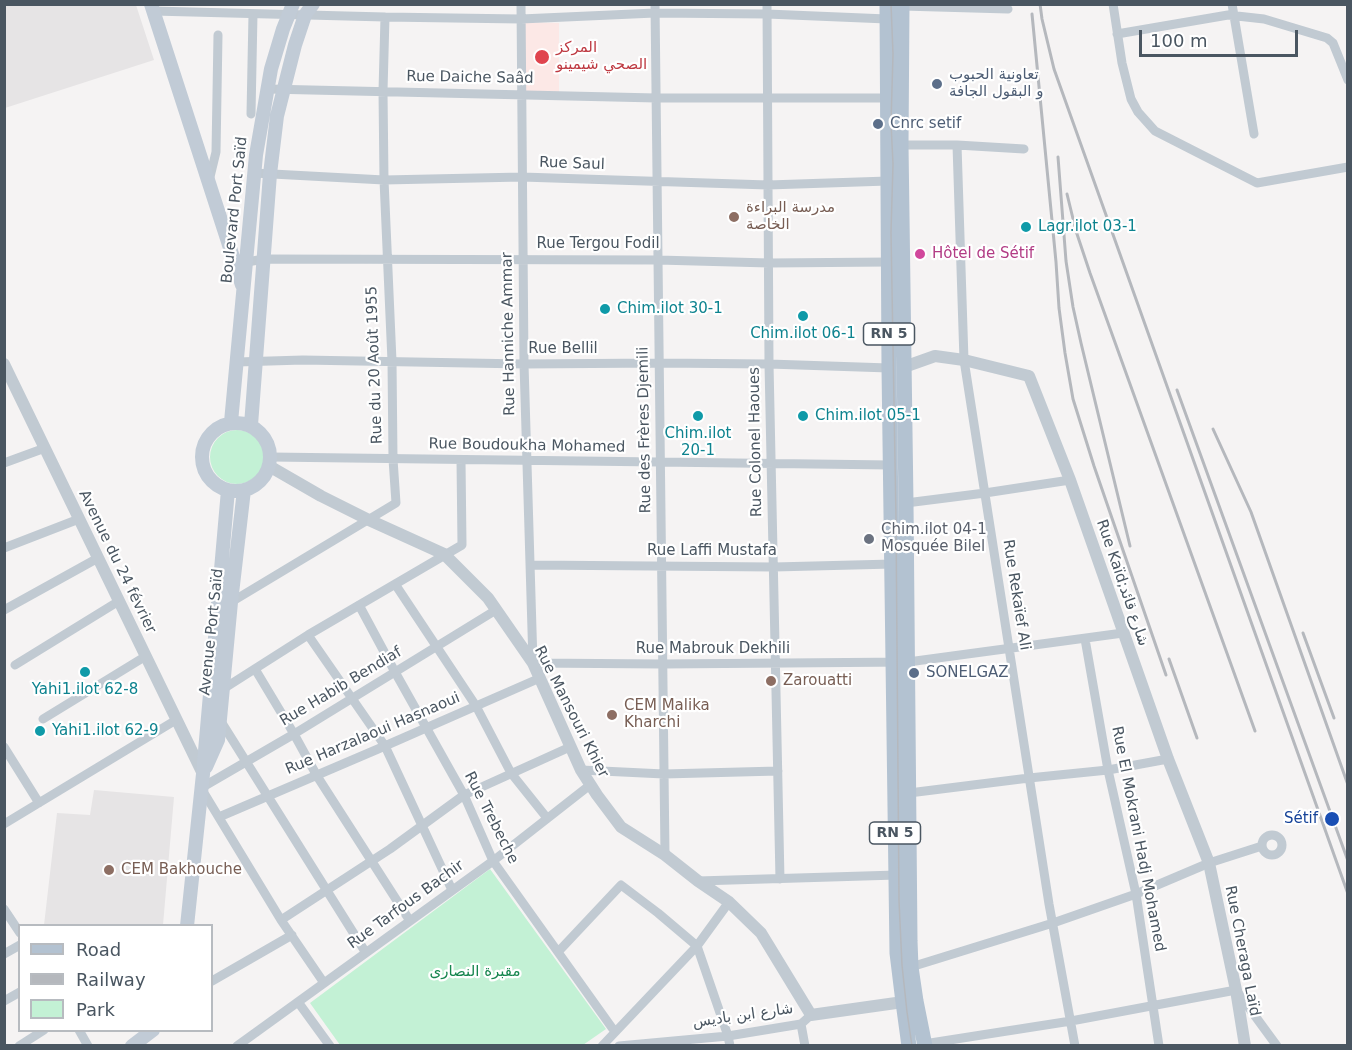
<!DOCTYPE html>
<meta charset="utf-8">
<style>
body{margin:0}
#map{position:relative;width:1352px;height:1050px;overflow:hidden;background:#f5f3f3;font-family:"DejaVu Sans",sans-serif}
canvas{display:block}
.frame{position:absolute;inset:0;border:6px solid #4a5661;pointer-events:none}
.legend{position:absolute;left:18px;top:924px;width:195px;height:108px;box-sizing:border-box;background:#fff;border:2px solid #b7bbc0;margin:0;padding:8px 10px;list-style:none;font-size:18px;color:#4a5661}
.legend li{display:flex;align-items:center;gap:12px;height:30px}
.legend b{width:30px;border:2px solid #b7bbc0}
.scale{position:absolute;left:1139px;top:30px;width:159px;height:27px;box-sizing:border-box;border:3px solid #4a5661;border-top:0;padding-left:8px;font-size:18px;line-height:21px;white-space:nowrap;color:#4a5661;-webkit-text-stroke:4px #fff;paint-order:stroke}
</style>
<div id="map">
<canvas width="1352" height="1050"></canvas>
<div class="frame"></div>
<ul class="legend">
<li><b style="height:8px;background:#b3c2d1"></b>Road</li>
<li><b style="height:8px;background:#b5b8bd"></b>Railway</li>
<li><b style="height:16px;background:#c3f1d5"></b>Park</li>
</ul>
<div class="scale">100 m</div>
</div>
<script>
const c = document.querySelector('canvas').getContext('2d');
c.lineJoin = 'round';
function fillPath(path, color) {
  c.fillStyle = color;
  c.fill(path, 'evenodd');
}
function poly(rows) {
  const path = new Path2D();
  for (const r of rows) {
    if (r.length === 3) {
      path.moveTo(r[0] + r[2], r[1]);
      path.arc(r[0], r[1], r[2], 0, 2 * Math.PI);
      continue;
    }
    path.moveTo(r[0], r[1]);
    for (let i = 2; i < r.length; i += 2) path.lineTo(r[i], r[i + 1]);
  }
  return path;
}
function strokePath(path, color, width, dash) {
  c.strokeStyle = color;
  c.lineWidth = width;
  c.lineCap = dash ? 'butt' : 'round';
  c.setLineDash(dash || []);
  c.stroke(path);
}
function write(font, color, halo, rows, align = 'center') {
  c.font = font + ' "DejaVu Sans","Noto Sans Arabic",sans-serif';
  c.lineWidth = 4.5;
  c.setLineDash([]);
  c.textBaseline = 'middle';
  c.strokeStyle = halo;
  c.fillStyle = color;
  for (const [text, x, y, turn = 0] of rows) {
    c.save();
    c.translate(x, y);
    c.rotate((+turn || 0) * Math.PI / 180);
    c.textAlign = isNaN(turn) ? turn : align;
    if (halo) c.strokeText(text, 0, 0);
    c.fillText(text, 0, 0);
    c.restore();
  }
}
const education = poly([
 [5,4,136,5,154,60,5,108],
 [94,790,174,797,163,925,44,925,57,813,90,815]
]);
const medical = poly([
 [524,22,559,23,559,92,525,91]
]);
const green = poly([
 [237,457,27],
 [490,869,606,1029,583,1045,340,1045,310,1003]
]);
const minor = poly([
 [521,4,524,364,533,663,663,664,908,662,1123,633],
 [655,4,665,855],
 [767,4,769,364,780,879],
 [1113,4,1122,63,1131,99,1138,112,1155,131,1257,183,1348,167],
 [1232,4,1254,134],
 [902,6,1008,9],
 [153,11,385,17,521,19,655,13,767,14,887,19],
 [1117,34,1228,15,1264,19,1327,38,1333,43,1348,80],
 [268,89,656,98,888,98],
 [251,114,253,14],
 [901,145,957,145,1024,149],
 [957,145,964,360,1049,904,1075,1046],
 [254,173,384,180,522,177,768,185,888,181],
 [209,181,216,152,218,35],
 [247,262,264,259,658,260,769,263,889,262],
 [237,362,303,360,524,364,659,363,769,364,889,368],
 [271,457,891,465],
 [4,463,45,448],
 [906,503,985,493,1070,480],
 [4,548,79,519],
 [530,565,774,567,893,564],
 [395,584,476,706,511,773,547,818],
 [228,604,396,503,393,459,392,361,384,180,383,91,385,17],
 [359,605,395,672,464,795,493,861,615,1032],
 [4,610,98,558],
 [308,635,385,746,452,890],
 [1085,639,1108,770,1136,894,1159,1046],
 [15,665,119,601],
 [255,669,294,734,317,776,410,921],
 [220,691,308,635,462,545,461,460],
 [43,719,146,656],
 [220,720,366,953],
 [4,747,39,803],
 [581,770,664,774,778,771],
 [909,793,1029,778,1108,770,1168,759],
 [219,817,378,749,540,678],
 [4,824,176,720],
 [1272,845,10],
 [698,881,897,875],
 [4,909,20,933],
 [281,920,390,849,464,795,570,747],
 [558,952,621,885,658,913,697,946,728,1036,730,1046],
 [4,954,20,945],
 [909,969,911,967,1053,923,1136,894,1209,863,1262,846],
 [212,981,292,935],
 [324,983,281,920,201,788,294,734,496,610],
 [4,1001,20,992],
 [298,1002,330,1046],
 [801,1024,805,1046],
 [79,1030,88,1046],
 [924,1044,1071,1021,1236,990,1277,1046],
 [19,1046,44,1030],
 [237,1046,493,861,590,785],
 [602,1046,697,946,729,902],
 [619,1046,728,1036,801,1024,811,1015]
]);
const tertiary = poly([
 [4,364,203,774],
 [904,367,935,356,964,360,1029,376,1070,480,1168,759,1209,863,1236,990,1245,1046],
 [269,466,321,496,369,520,444,554,488,598,533,663,581,770,597,795,621,827,665,855,698,881,729,902,761,933,811,1015,903,1002]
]);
const secondary = poly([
 [151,4,242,285],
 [231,422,256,155,271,69,283,29,293,4],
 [236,457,34],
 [251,425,270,174,277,116,295,45,305,15,313,4],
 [206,767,218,740,231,602,244,490],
 [187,926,203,774,228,490],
 [132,1046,153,1030]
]);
const primary = poly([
 [887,4,889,368,897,953,903,1002,909,1046],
 [902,4,901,145,906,503,910,941,911,967,916,1001,925,1046]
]);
const tram = poly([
 [891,4,893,54,891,123,893,164,891,232,896,518,899,901,902,965,907,1012,912,1046]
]);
const rail = poly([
 [1040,4,1042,19,1054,69,1348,894],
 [1032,14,1056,262,1059,308,1065,353,1073,399,1094,466,1166,675],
 [1058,157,1066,261,1073,307,1081,343,1130,546],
 [1067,194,1076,231,1090,273,1255,731],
 [1177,390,1348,861],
 [1213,429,1251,512,1348,785],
 [1303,633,1334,718],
 [1169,659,1197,738]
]);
const markers = [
 [542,57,8,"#e0444e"],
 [937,84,6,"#5c6f8a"],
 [878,124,6,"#5c6f8a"],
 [734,217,6,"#8d6e63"],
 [1026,227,6,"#0f9aa8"],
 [920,254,6,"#d1479c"],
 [605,309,6,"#0f9aa8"],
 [803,316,6,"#0f9aa8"],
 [698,416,6,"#0f9aa8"],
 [803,416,6,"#0f9aa8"],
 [869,539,6,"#6b7280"],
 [85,672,6,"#0f9aa8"],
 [914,673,6,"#5c6f8a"],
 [771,681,6,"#8d6e63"],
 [612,715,6,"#8d6e63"],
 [40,731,6,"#0f9aa8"],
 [1332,819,8,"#1a4fb4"],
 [109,870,6,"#8d6e63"]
];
const shields = [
 [889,334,51],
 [895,833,51]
];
const shieldNames = [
 ["RN 5",889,334],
 ["RN 5",895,833]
];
const healthNames = [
 ["المركز",556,48],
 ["الصحي شيمينو",556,65]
];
const serviceNames = [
 ["تعاونية الحبوب",949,75],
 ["و البقول الجافة",949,92],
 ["Cnrc setif",890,124],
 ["SONELGAZ",926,673]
];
const streetNames = [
 ["Rue Daiche Saâd",470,78,1],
 ["Rue Saul",572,164,2],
 ["Boulevard Port Saïd",235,210,-84],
 ["Rue Tergou Fodil",598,244],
 ["Rue Hanniche Ammar",509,334,-91],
 ["Rue Bellil",563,349],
 ["Rue du 20 Août 1955",375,365,-92],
 ["Rue des Frères Djemili",645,430,-91],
 ["Rue Colonel Haoues",756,442,-91],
 ["Rue Boudoukha Mohamed",527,446,1],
 ["Rue Laffi Mustafa",712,551],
 ["Avenue du 24 février",117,562,64],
 ["Rue Kaïd;شارع قائد",1122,583,71],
 ["Rue Rekaïef Ali",1016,595,81],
 ["Avenue Port Saïd",212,632,-84],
 ["Rue Mabrouk Dekhili",713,649],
 ["Rue Habib Bendiaf",341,687,-31],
 ["Rue Mansouri Khier",571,712,63],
 ["Rue Harzalaoui Hasnaoui",373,734,-23],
 ["Rue Trebeche",491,818,63],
 ["Rue El Mokrani Hadj Mohamed",1138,839,79],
 ["Rue Tarfous Bachir",406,905,-36],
 ["Rue Cheraga Laïd",1242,951,79],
 ["شارع ابن باديس",743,1016,-8]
];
const educationNames = [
 ["مدرسة البراءة",746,208],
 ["الخاصة",746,225],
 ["Zarouatti",783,681],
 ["CEM Malika",624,706],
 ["Kharchi",624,723],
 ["CEM Bakhouche",121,870]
];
const cultureNames = [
 ["Lagr.ilot 03-1",1038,227],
 ["Chim.ilot 30-1",617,309],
 ["Chim.ilot 06-1",803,334,"center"],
 ["Chim.ilot 05-1",815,416],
 ["Chim.ilot",698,434,"center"],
 ["20-1",698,451,"center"],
 ["Yahi1.ilot 62-8",85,690,"center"],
 ["Yahi1.ilot 62-9",52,731]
];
const hotelNames = [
 ["Hôtel de Sétif",932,254]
];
const worshipNames = [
 ["Chim.ilot 04-1",881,530],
 ["Mosquée Bilel",881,547]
];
const transitNames = [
 ["Sétif",1318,819]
];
const parkNames = [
 ["مقبرة النصارى",475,972]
];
fillPath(education, '#e6e4e5');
fillPath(medical, '#fce8e6');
fillPath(green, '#c3f1d5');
strokePath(minor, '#c1cad2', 9);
strokePath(tertiary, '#c1cad2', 12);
strokePath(secondary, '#c1cbd6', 14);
strokePath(primary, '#b3c2d1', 15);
strokePath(tram, '#b5b8bd', 1.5);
strokePath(rail, '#b5b8bd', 3);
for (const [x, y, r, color] of markers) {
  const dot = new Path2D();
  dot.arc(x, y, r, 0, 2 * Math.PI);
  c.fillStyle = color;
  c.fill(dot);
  strokePath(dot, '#fff', 2);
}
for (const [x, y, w] of shields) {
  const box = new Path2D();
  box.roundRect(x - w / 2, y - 11, w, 22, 4.5);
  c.fillStyle = '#fff';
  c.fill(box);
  strokePath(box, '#4a5661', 1.5);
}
write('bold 14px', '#4a5661', null, shieldNames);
write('15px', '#be3a42', '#fff', healthNames, 'left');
write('15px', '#4e5e75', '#fff', serviceNames, 'left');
write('15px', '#4a5661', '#fff', streetNames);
write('15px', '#785e54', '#fff', educationNames, 'left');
write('15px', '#0d838f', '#fff', cultureNames, 'left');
write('15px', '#b23c85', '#fff', hotelNames, 'left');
write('15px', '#5b616d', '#fff', worshipNames, 'left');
write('15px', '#164399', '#fff', transitNames, 'right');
write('15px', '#17864f', '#fff', parkNames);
</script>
